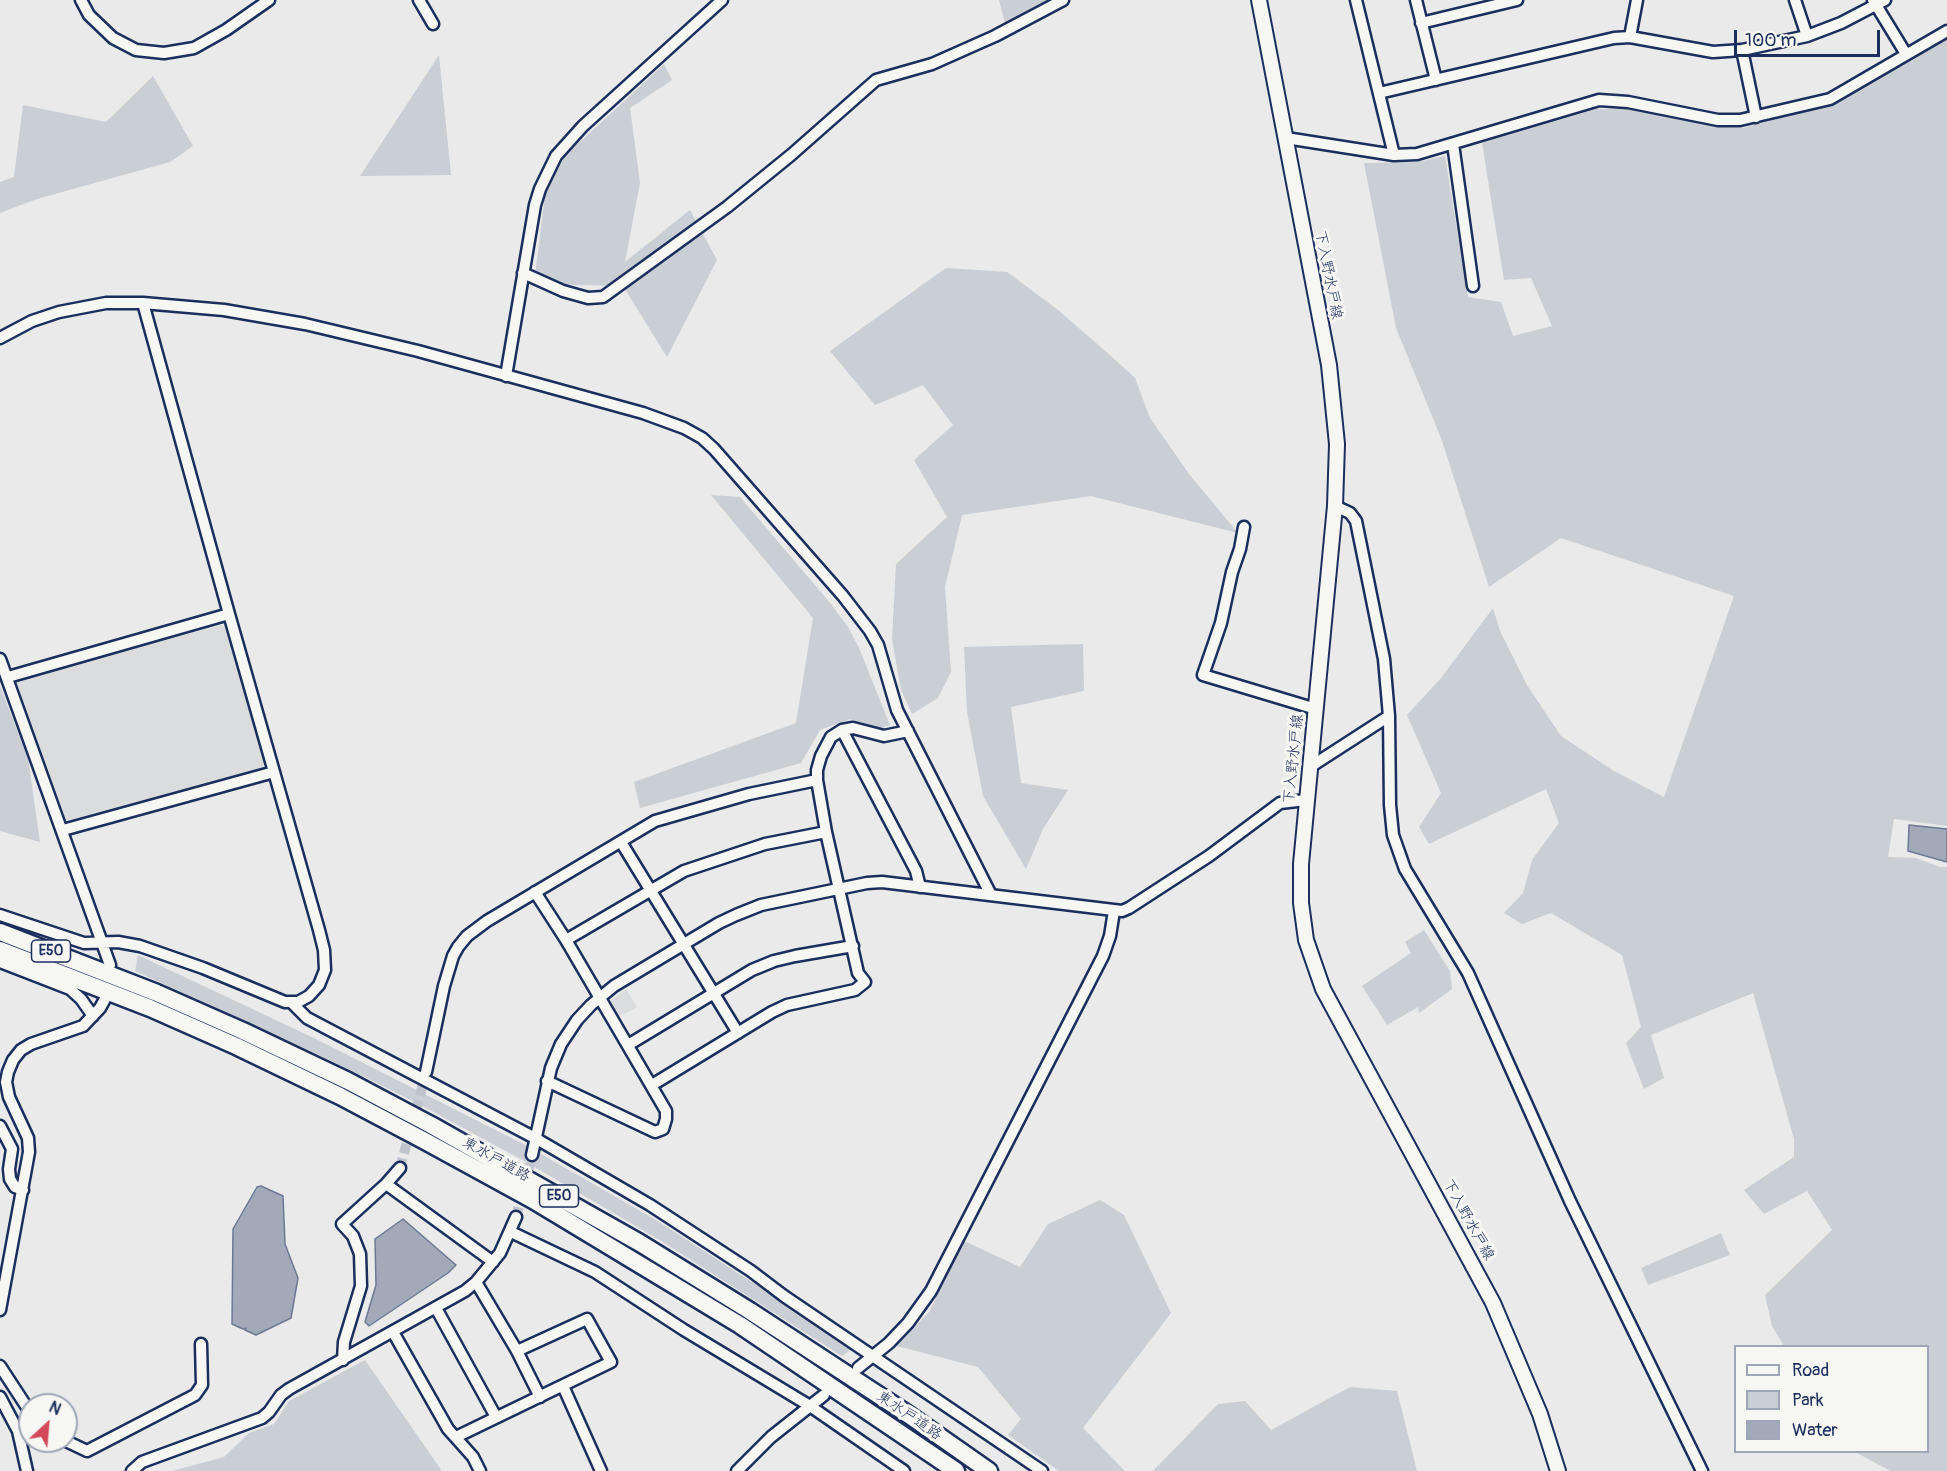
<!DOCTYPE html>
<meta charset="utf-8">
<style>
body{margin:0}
#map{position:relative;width:1947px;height:1471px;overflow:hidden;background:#e9eae9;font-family:Pangolin,sans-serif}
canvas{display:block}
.legend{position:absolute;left:1734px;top:1345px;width:195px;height:108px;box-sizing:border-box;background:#f6f6f2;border:2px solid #9ea6b7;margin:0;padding:8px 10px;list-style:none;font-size:18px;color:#1b2f5e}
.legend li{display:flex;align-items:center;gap:12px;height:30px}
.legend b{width:30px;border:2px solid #9ea6b7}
.north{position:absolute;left:18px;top:1393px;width:60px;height:60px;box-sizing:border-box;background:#f6f6f2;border:2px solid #9ea6b7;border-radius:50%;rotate:26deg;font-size:16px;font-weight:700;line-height:24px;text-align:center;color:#1b2f5e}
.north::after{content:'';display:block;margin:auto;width:21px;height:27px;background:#d1495b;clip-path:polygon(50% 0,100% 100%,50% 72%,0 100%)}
.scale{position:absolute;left:1734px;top:30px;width:146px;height:27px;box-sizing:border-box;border:3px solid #1b2f5e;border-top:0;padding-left:8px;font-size:18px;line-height:21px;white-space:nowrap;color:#1b2f5e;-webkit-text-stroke:4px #f6f6f2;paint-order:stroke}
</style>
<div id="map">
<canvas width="1947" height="1471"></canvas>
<ul class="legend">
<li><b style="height:8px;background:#f6f6f2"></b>Road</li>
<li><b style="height:16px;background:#caced5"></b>Park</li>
<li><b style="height:16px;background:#a2aaba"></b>Water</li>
</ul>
<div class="north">N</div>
<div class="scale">100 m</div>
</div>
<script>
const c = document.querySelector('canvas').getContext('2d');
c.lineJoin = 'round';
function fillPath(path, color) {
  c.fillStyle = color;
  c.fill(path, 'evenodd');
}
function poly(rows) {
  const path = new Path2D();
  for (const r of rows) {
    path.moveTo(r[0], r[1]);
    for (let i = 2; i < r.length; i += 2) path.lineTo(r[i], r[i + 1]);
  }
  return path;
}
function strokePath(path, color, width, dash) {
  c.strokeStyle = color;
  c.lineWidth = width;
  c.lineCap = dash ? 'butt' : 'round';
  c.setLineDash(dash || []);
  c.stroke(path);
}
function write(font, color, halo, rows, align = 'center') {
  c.font = font + ' Pangolin,"Klee One",sans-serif';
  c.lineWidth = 6;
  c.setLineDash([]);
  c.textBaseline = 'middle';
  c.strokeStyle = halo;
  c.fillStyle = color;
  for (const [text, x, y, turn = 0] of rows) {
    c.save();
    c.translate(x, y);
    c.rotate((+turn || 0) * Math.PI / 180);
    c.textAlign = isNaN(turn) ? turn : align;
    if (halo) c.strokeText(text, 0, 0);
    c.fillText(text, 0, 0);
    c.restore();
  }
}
const built = poly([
 [221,625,228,628,265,762,262,769,73,823,65,820,16,688,18,680],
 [626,989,637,1007,616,1018,607,1003]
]);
const green = poly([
 [999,0,1048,0,1005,23],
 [1947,38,1947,826,1894,819,1888,857,1916,858,1940,867,1947,867,1947,1471,1891,1471,1855,1452,1928,1452,1928,1346,1784,1346,1772,1326,1765,1295,1832,1230,1807,1191,1764,1214,1744,1190,1794,1157,1794,1139,1753,993,1651,1035,1664,1078,1644,1089,1626,1043,1641,1027,1622,955,1551,913,1522,924,1504,913,1523,893,1532,860,1559,823,1546,789,1429,844,1419,827,1441,793,1407,715,1441,678,1493,608,1500,631,1527,685,1561,736,1614,771,1664,797,1734,596,1561,538,1489,587,1441,438,1396,328,1364,163,1418,162,1445,156,1468,297,1501,302,1513,336,1552,326,1531,278,1504,280,1482,143,1596,109,1625,109,1717,127,1743,128,1826,106,1913,60],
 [439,55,451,175,360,176],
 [664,64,672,80,630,108,640,183,625,262,690,210,717,260,667,357,623,286,534,284,545,195,565,156],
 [153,76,193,146,170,162,37,199,0,213,0,182,14,177,23,105,106,122],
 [946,268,1007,272,1058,310,1111,356,1135,378,1150,418,1189,474,1238,533,1091,496,962,515,945,587,951,672,938,698,912,714,901,690,892,639,896,564,947,517,914,460,953,425,923,385,875,405,830,351],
 [711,495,740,497,831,604,848,627,859,648,890,725,881,728,850,719,820,730,801,763,640,808,634,782,796,723,813,618],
 [1083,644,1084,691,1011,707,1021,783,1068,790,1043,829,1026,869,983,796,967,712,964,647],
 [0,686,28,758,40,842,0,831],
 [1424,930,1450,971,1452,989,1419,1013,1418,1007,1387,1025,1362,986,1411,953,1405,942],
 [138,955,318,1040,529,1147,656,1220,854,1348,842,1356,658,1239,526,1162,415,1102,321,1056,135,971],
 [1100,1200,1124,1215,1171,1313,1083,1428,1125,1471,1059,1471,1008,1435,1021,1419,978,1367,897,1346,929,1312,964,1241,1020,1267,1048,1224],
 [1721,1233,1730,1255,1648,1285,1641,1268],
 [365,1360,442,1471,172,1471,224,1457,249,1433,274,1424,289,1401],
 [1350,1387,1397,1391,1417,1471,1153,1471,1218,1404,1245,1401,1271,1430]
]);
const water = poly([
 [1909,825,1947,829,1947,862,1908,851,1909,825],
 [261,1186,283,1196,285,1244,298,1278,291,1318,256,1335,245,1330,246,1328,243,1329,232,1324,233,1229,257,1187,261,1186],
 [403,1219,456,1265,448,1273,369,1326,365,1322,376,1285,375,1239,403,1219]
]);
const minorTunnel = poly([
 [400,1168,426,1073],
 [516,1217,532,1155]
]);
const minor = poly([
 [81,0,89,15,113,38,136,50,164,53,194,48,226,30,269,0],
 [419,0,433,24],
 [1356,0,1394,155],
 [1416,0,1436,80],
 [1795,0,1807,36],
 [1873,0,1906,54],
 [1421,23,1517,0],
 [1630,37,1637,0],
 [1742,50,1756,117],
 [1379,93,1614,38,1630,37,1713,52,1742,50,1807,36,1841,23,1885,0],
 [1286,138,1394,155,1417,154,1599,100,1628,102,1718,120,1740,120,1830,99,1947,31],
 [1453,144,1473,286],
 [523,273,563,291,588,298,603,297,727,207,791,155,876,80,932,64,995,36,1063,0],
 [0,338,32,321,59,312,106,303,143,303,224,310,305,324,418,351,643,413,684,428,702,438,714,449,843,596,870,631,878,645,897,710,991,895],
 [506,376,535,205,540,189,556,156,583,126,722,0],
 [1335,506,1350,513,1356,521,1384,659,1389,716,1390,805,1393,835,1405,869,1468,973,1570,1201,1702,1471],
 [1244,527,1240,549,1232,572,1221,623,1203,675,1316,709],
 [0,659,110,965],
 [8,677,229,614],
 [842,730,916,871,920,887],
 [1310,767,1389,716],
 [63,830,274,772],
 [621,842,738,1033],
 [535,892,566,940,666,1111,666,1119,663,1129,655,1132,547,1081],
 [0,915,84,943,118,942,140,946,203,968,285,1002,298,1002,309,996,319,985,325,970,324,950,319,930,229,614,143,303],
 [566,940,684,871,765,844,826,832],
 [0,962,70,989,81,999,93,1016],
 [292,1003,307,1018,535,1138,650,1205,751,1271,784,1296,1042,1471],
 [628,1045,752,970,774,961,795,956,853,946],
 [426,1072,444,986,453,956,458,947,467,936,487,921,655,821,749,794,817,780],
 [652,1085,772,1012,787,1005,855,990,865,982,858,973,826,832,817,780,817,770,821,756,831,737,842,730,853,728,884,736,908,731],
 [0,1126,12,1149,9,1169,10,1179,15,1187,23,1190],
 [532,1155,551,1068,561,1044,577,1020,591,1005,614,986,719,923,736,915,761,905,867,883,882,882,1122,911,1129,908,1209,856,1280,803,1306,800],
 [386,1184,493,1262],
 [511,1232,595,1272,684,1330,810,1406,904,1471],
 [476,1282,517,1351,540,1397],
 [436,1308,496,1417],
 [0,1310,29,1152,28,1138,9,1097,6,1082,8,1072,13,1060,21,1050,31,1044,83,1026,100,1008,105,999],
 [393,1332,448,1429,473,1457,480,1471],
 [343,1360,344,1342,361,1286,360,1254,353,1236,342,1224,386,1184,400,1168],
 [0,1366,30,1412],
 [858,1368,889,1343,908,1323,931,1291,1103,956,1110,936,1114,911],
 [563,1386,601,1471],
 [0,1397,18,1431,27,1471],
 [456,1437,611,1362,587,1319,517,1351],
 [66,1441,87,1451,195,1395,202,1385,201,1344],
 [132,1471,142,1462,262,1418,269,1412,281,1395,289,1389,465,1291,476,1282,500,1253,516,1217],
 [737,1471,771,1437,824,1395]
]);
const major = poly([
 [1259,0,1329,365,1337,444,1335,506,1301,864,1301,903,1306,940,1323,989,1493,1303,1540,1414,1558,1471]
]);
const highway = poly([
 [0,932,157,993,243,1031,348,1081,431,1125,640,1243,750,1311,909,1415,989,1471],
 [0,950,150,1008,236,1046,340,1096,425,1141,533,1200,740,1325,956,1471]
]);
const shields = [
 [51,951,39],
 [559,1196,39]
];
const shieldNames = [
 ["E50",51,951],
 ["E50",559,1196]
];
const streetNames = [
 ["下入野水戸線",1328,275,79],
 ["下入野水戸線",1294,759,-84],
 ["東水戸道路",496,1160,29],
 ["下入野水戸線",1468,1220,61],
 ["東水戸道路",909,1416,34]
];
fillPath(built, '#dadcde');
fillPath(green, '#caced5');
fillPath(water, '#a2aaba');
strokePath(water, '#6c7995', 1.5);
strokePath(minorTunnel, '#c0c5cd', 10, [10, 5]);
strokePath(minor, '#1b2f5e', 15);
strokePath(major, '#1b2f5e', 18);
strokePath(highway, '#1b2f5e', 21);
strokePath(minor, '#f6f6f2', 10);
strokePath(major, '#f6f6f2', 14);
strokePath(highway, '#f6f6f2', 16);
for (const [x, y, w] of shields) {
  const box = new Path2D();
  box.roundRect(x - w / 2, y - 11, w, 22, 4.5);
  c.fillStyle = '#f6f6f2';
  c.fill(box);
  strokePath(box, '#1b2f5e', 1.5);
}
write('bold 14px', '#1b2f5e', null, shieldNames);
write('15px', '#1b2f5e', '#f6f6f2', streetNames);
</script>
